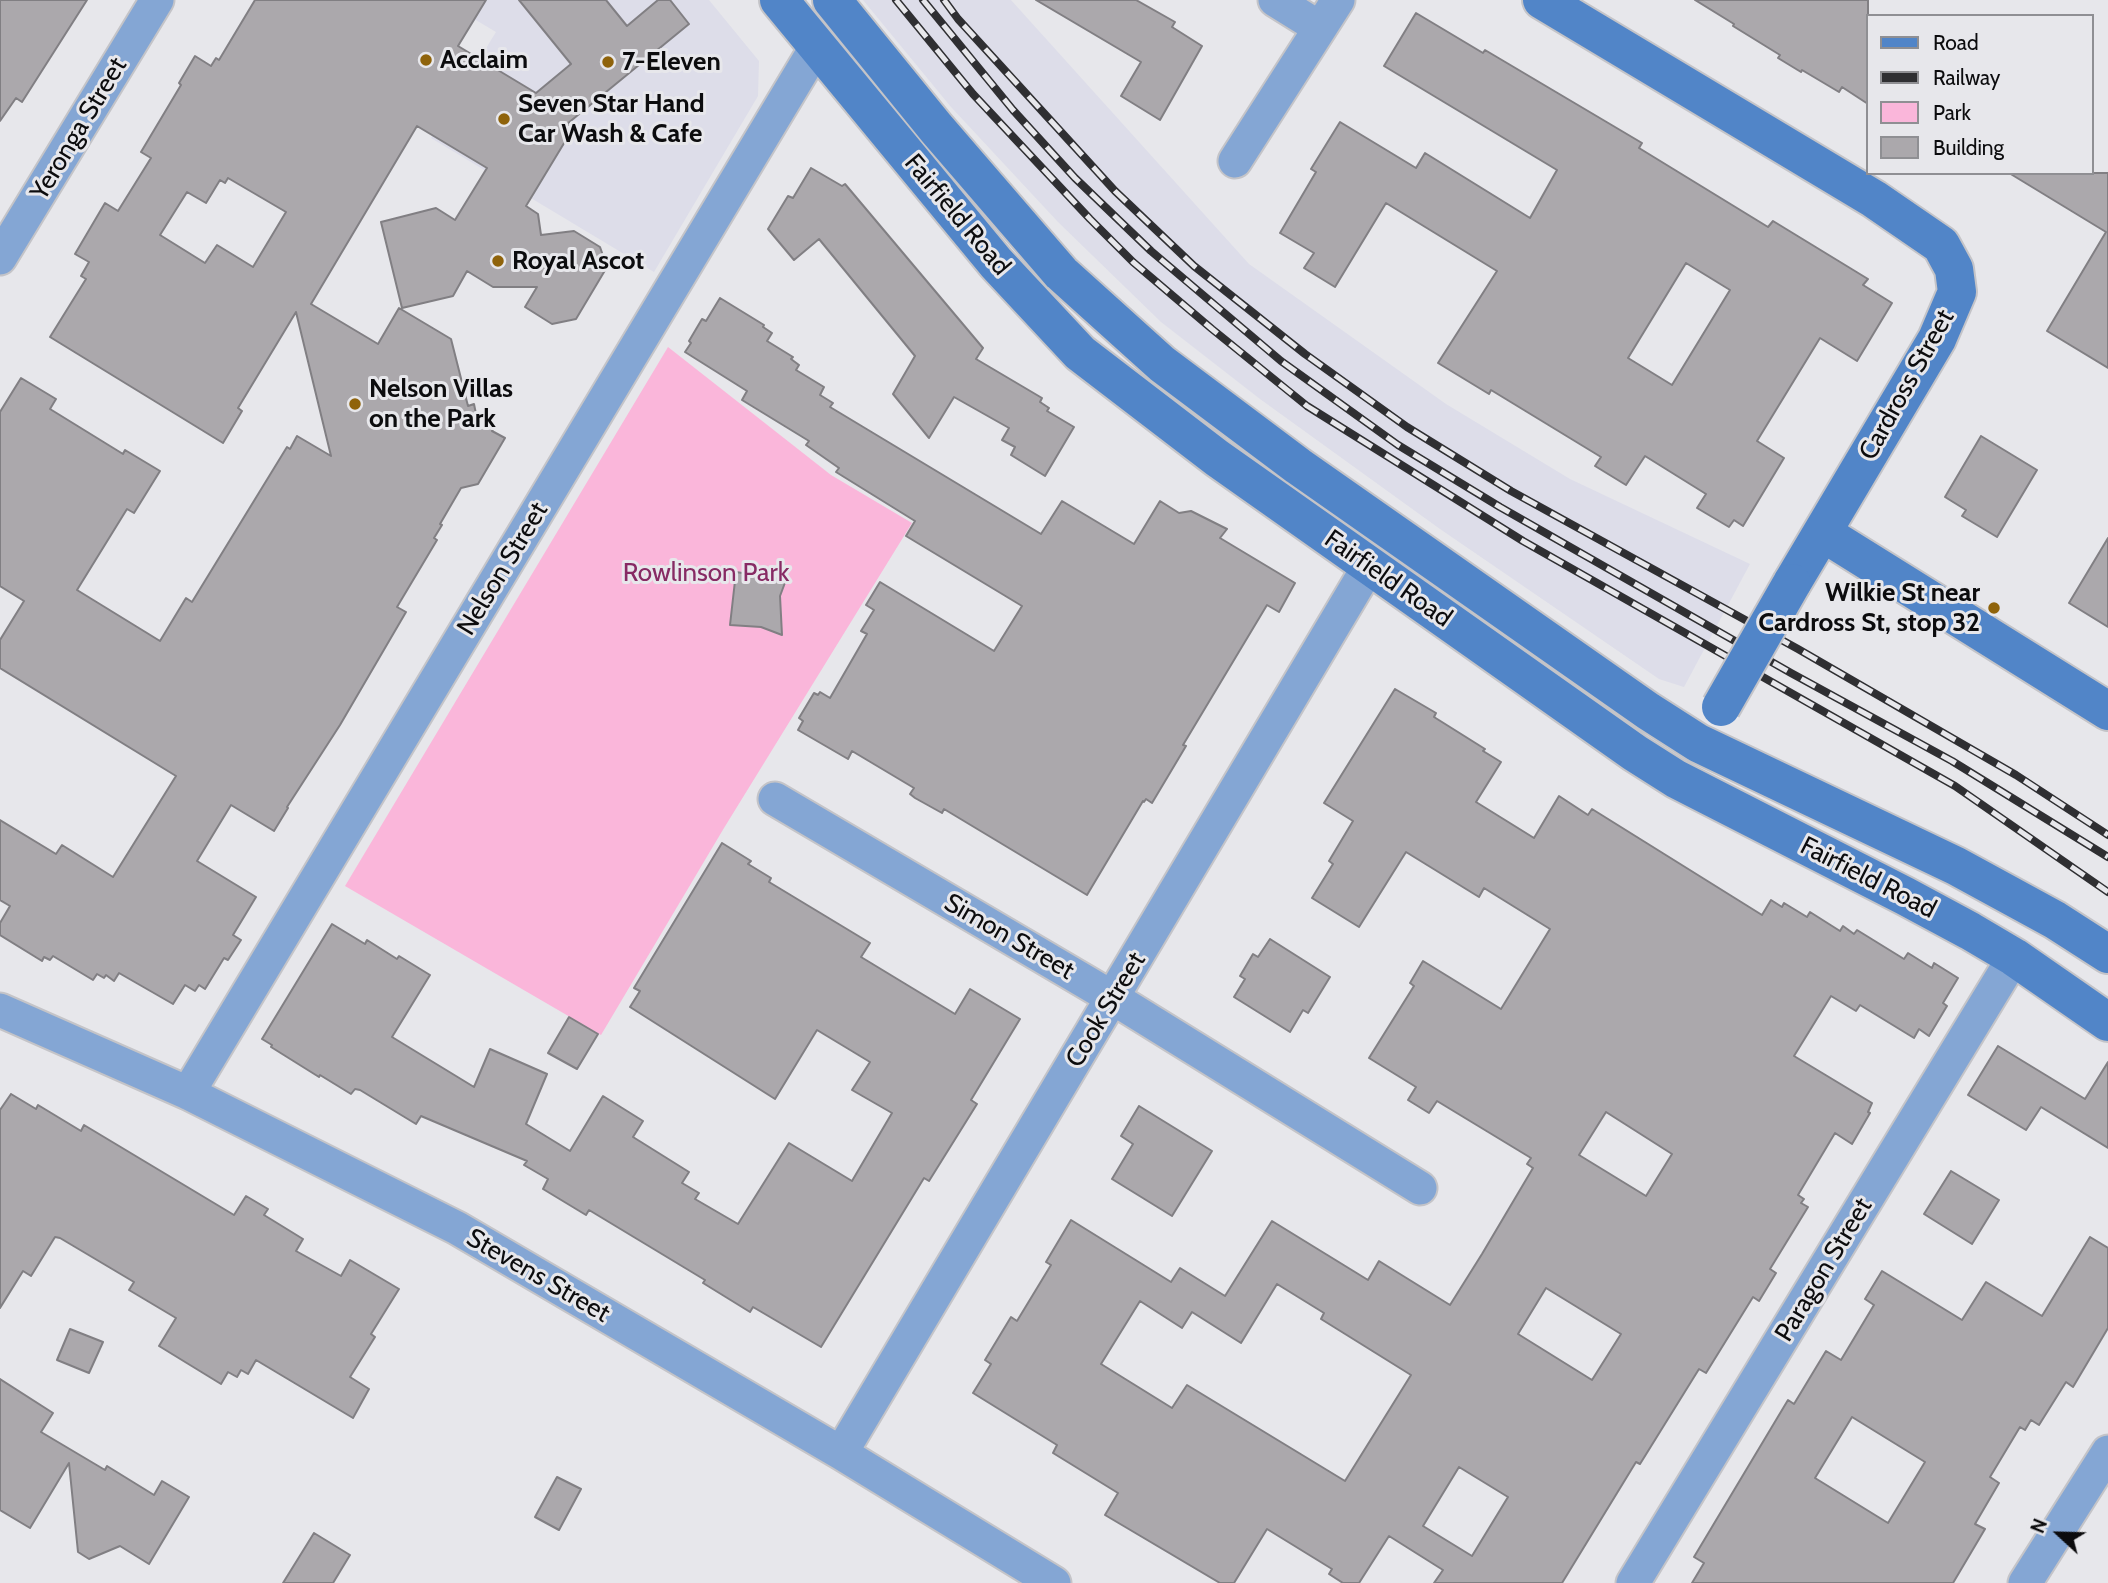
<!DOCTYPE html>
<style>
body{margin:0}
#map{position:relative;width:2108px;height:1583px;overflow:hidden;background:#e7e7eb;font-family:Cabin,sans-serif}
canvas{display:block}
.legend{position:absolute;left:1866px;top:14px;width:228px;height:161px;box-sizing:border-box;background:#e7e7eb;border:2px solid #8f8f93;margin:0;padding:9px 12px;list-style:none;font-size:21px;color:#0c0c0e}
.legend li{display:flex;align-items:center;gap:14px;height:35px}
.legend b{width:35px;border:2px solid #8f8f93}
.north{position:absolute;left:2024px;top:1499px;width:70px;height:70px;-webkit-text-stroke:5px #e7e7eb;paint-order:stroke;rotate:292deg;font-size:19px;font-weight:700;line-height:28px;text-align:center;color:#0c0c0e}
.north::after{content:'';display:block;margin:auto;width:24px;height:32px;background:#0c0c0e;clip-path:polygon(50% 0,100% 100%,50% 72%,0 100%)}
</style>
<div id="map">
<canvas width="2108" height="1583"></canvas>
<ul class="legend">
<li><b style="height:9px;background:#5185c8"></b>Road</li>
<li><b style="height:9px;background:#2f2f32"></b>Railway</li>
<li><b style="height:19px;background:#fab6da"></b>Park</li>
<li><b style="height:19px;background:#aba8ac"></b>Building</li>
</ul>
<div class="north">N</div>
</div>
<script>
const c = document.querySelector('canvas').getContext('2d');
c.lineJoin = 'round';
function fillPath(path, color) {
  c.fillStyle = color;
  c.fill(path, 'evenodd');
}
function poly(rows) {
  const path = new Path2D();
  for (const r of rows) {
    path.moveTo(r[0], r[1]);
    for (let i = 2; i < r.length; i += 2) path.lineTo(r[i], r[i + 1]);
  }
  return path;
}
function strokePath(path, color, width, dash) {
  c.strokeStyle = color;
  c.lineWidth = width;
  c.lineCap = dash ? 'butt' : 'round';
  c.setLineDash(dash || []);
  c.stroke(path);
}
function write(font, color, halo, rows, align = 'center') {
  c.font = font + ' Cabin,sans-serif';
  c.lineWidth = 6;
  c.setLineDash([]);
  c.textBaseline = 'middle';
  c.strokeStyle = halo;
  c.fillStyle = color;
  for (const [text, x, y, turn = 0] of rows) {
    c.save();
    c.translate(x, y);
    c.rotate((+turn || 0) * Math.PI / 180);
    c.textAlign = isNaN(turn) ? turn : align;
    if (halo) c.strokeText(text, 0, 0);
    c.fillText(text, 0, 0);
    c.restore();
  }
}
const built = poly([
 [442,0,709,0,759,61,758,96,654,272,431,138,496,32],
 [863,0,1011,0,1249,264,1446,404,1570,479,1750,564,1684,687,1659,679,1440,529,1260,399,1161,322,1058,222,951,107]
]);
const green = poly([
 [668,347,831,475,912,523,724,828,601,1035,345,886]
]);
const building = poly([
 [0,0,87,0,22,102,16,98,0,121,0,0],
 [255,0,486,0,458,46,536,93,571,64,519,0,606,0,627,26,658,0,670,0,689,24,567,124,572,130,526,206,538,214,541,235,574,231,600,247,607,267,576,319,552,324,525,307,537,287,493,287,467,271,453,296,402,308,381,222,436,208,455,220,487,168,417,126,311,304,378,344,399,308,451,339,468,406,474,404,476,414,495,425,492,431,505,438,478,484,461,488,440,524,442,525,434,538,437,540,397,607,406,612,340,725,287,807,288,808,274,831,231,805,197,861,256,897,233,935,241,940,228,960,224,958,205,989,199,985,195,991,185,985,173,1004,119,973,114,981,106,975,104,978,97,974,93,980,53,956,50,960,44,957,42,961,0,935,0,923,10,906,0,900,0,820,56,854,62,845,113,877,176,776,0,668,0,640,24,601,0,586,0,412,21,378,56,399,50,409,123,454,125,450,160,471,134,513,127,509,77,590,160,641,186,598,192,602,287,447,290,449,297,436,331,456,296,312,238,408,242,411,223,443,50,337,86,279,81,276,89,262,75,254,105,203,118,211,151,158,141,152,181,85,179,83,195,56,211,66,216,58,219,60,255,0],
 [228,178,286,212,253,267,217,245,205,263,160,235,187,192,206,203,220,180,225,183,228,178],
 [1036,0,1136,0,1175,22,1172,27,1202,46,1160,120,1121,96,1141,62,1036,0],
 [1695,0,1868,0,1868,104,1842,87,1839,92,1802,70,1801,72,1778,58,1780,55,1733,26,1734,24,1695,0],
 [1416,13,1483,53,1485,50,1642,143,1639,148,1768,227,1773,221,1868,279,1863,285,1892,303,1857,361,1820,338,1757,441,1784,458,1743,526,1734,520,1729,527,1697,508,1706,494,1645,456,1626,485,1595,466,1601,457,1491,390,1489,394,1438,363,1497,271,1386,203,1335,287,1304,268,1314,253,1280,233,1316,172,1311,169,1340,122,1416,168,1425,153,1530,218,1557,170,1384,66,1416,13],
 [1686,263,1730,290,1672,385,1628,358,1686,263],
 [811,168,842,186,845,184,983,348,976,359,1042,398,1040,402,1049,408,1047,411,1074,427,1045,476,1011,455,1015,447,1002,440,1009,428,954,397,929,438,893,394,915,356,819,239,794,260,768,229,788,196,793,198,811,168],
 [2009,173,2108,173,2108,368,2047,331,2106,232,2009,173],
 [720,298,764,325,763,327,772,333,767,341,793,357,791,359,799,365,796,370,824,387,820,395,833,403,830,407,1041,534,1062,501,1134,544,1160,501,1179,513,1191,511,1227,529,1220,538,1295,583,1279,612,1267,605,1183,745,1186,746,1152,803,1146,799,1144,802,1143,801,1087,895,944,809,942,813,915,798,910,794,914,788,852,751,848,759,798,730,803,721,799,718,814,693,818,695,820,692,830,698,867,634,861,631,874,610,866,605,880,582,994,651,1022,606,906,536,915,521,836,472,839,468,806,445,809,441,742,400,747,391,685,352,691,343,689,341,702,319,706,321,720,298],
 [1981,436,2037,470,1997,537,1962,516,1966,510,1945,497,1981,436],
 [2108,538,2108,627,2069,603,2108,538],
 [736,572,786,580,780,596,782,635,761,627,730,625,736,572],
 [1395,689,1436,713,1434,717,1485,749,1483,751,1501,762,1476,802,1534,838,1559,796,1588,815,1592,809,1762,915,1771,900,1782,907,1784,903,1807,917,1810,912,1840,931,1843,926,1854,934,1857,930,1904,959,1908,953,1932,968,1934,963,1958,978,1943,1003,1947,1006,1929,1036,1919,1029,1914,1038,1860,1005,1856,1011,1831,996,1794,1056,1872,1103,1868,1112,1870,1113,1852,1144,1835,1133,1798,1195,1804,1199,1801,1203,1808,1207,1770,1269,1776,1273,1759,1301,1753,1297,1706,1373,1699,1369,1640,1464,1636,1462,1562,1583,1434,1583,1443,1570,1389,1536,1359,1583,1343,1583,1329,1574,1332,1569,1267,1529,1234,1583,1220,1583,1105,1515,1118,1493,1053,1453,1057,1445,973,1393,991,1364,985,1360,1011,1317,1017,1321,1051,1265,1046,1262,1071,1220,1171,1282,1180,1268,1225,1296,1272,1221,1368,1280,1379,1261,1450,1305,1482,1254,1533,1168,1527,1164,1531,1158,1437,1101,1429,1113,1408,1100,1416,1087,1369,1058,1414,986,1410,983,1423,961,1501,1009,1550,929,1484,888,1479,897,1406,852,1359,927,1312,898,1333,864,1329,861,1353,821,1324,803,1395,689],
 [1606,1112,1672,1154,1646,1196,1579,1155,1606,1112],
 [1277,1284,1324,1313,1321,1319,1411,1375,1345,1481,1187,1385,1172,1408,1101,1364,1140,1301,1182,1328,1192,1312,1241,1343,1277,1284],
 [1546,1288,1621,1334,1592,1380,1518,1334,1546,1288],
 [1459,1467,1508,1497,1472,1556,1423,1526,1459,1467],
 [722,843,751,861,748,864,771,878,769,882,870,943,861,957,955,1014,970,989,1020,1019,971,1100,977,1104,929,1181,924,1178,821,1347,753,1307,750,1312,703,1283,705,1280,589,1210,586,1215,543,1189,548,1179,524,1165,527,1161,421,1116,416,1124,360,1090,355,1089,351,1094,320,1075,319,1077,271,1047,272,1045,262,1039,332,924,365,944,367,940,397,959,399,956,430,975,392,1037,474,1087,490,1049,547,1074,526,1124,570,1151,603,1096,643,1121,633,1137,689,1172,682,1183,699,1193,695,1199,738,1224,789,1143,852,1181,892,1113,852,1090,870,1062,817,1030,775,1099,630,1007,640,991,634,988,722,843],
 [1270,939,1330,977,1308,1013,1303,1010,1290,1032,1234,997,1245,979,1240,976,1253,954,1258,957,1270,939],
 [569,1017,598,1034,577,1069,548,1053,569,1017],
 [1998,1046,2085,1099,2108,1062,2108,1148,2041,1107,2026,1130,1968,1095,1998,1046],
 [11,1094,36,1109,38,1105,81,1131,84,1125,234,1215,246,1196,268,1209,264,1215,303,1239,296,1251,341,1276,350,1260,399,1289,371,1334,375,1337,350,1377,369,1389,353,1418,256,1360,248,1374,241,1370,237,1377,228,1372,221,1384,159,1346,176,1318,129,1290,134,1282,60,1238,55,1237,31,1276,23,1271,0,1308,0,1110,11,1094],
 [1139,1106,1212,1151,1172,1216,1112,1179,1133,1144,1121,1136,1139,1106],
 [1951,1171,1999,1200,1972,1244,1924,1214,1951,1171],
 [2090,1237,2108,1248,2108,1328,2073,1387,2066,1382,2039,1425,2031,1420,2025,1430,2020,1427,1990,1477,1999,1483,1975,1524,1985,1529,1953,1583,1692,1583,1704,1563,1694,1557,1788,1400,1794,1404,1826,1351,1841,1360,1874,1305,1865,1299,1882,1271,1962,1320,1986,1282,2042,1316,2090,1237],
 [1852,1417,1925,1462,1888,1523,1815,1478,1852,1417],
 [70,1329,103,1342,89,1373,57,1360,70,1329],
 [0,1379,53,1413,41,1432,105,1470,107,1466,154,1495,162,1481,189,1497,149,1564,120,1546,89,1559,78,1552,69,1463,30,1528,0,1510,0,1379],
 [557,1477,581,1489,559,1530,535,1517,557,1477],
 [314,1533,350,1555,333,1583,283,1583,314,1533]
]);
const street = poly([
 [1275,0,1320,28],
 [1235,161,1338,0],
 [0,258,157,0],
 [775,799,1113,998,1420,1188],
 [0,1010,188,1093,457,1228,841,1453,1054,1583],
 [188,1093,817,46],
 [841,1453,1369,566],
 [1633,1583,2014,957],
 [2025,1583,2108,1452]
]);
const secondary = poly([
 [779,0,996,263,1080,353,1217,458,1635,753,1676,779,1905,896,1970,931,2014,957,2108,1022],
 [832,0,936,128,1061,273,1162,364,1298,466,1648,711,1698,743,1956,866,2055,920,2108,954],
 [1542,0,1874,199,1941,245,1954,269,1957,292,1937,339,1792,583],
 [1823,533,2108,711]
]);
const rail = poly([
 [896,0,973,94,1090,219,1133,262,1212,329,1307,406,1523,541,1955,786,2108,892],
 [923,0,1013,110,1075,178,1151,251,1281,361,1398,445,1500,507,1791,673,1952,761,2108,857],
 [944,0,958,19,1115,191,1194,266,1305,354,1407,427,1511,491,1798,649,2016,775,2108,835]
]);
const secondaryBridge = poly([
 [1721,707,1792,583]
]);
const markers = [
 [426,60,7,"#8f630b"],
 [608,62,7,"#8f630b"],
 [504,119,7,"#8f630b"],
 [498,261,7,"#8f630b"],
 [355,404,7,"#8f630b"],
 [1994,608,7,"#8f630b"]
];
const poiNames = [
 ["Acclaim",440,60],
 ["7-Eleven",622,62],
 ["Seven Star Hand",518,104],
 ["Car Wash & Cafe",518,134],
 ["Royal Ascot",512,261],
 ["Nelson Villas",369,389],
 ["on the Park",369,419],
 ["Wilkie St near",1980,593,"right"],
 ["Cardross St, stop 32",1980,623,"right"]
];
const streetNames = [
 ["Yeronga Street",79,129,-59],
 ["Fairfield Road",957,215,50],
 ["Cardross Street",1907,385,-61],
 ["Nelson Street",503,569,-59],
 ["Fairfield Road",1388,579,35],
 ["Fairfield Road",1868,878,27],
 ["Simon Street",1009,937,30],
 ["Cook Street",1106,1010,-59],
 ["Paragon Street",1824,1270,-59],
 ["Stevens Street",538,1276,30]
];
const parkNames = [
 ["Rowlinson Park",706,573]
];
fillPath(built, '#dddde9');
fillPath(green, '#fab6da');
fillPath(building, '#aba8ac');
strokePath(building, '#817f83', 2);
strokePath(street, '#c4c4c8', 37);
strokePath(secondary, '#c4c4c8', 42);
strokePath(street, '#84a6d4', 33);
strokePath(secondary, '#5185c8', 38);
strokePath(rail, '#2f2f32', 8);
strokePath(rail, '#e7e7eb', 5, [16]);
strokePath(secondaryBridge, '#c4c4c8', 42, []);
strokePath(secondaryBridge, '#5185c8', 38);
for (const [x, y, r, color] of markers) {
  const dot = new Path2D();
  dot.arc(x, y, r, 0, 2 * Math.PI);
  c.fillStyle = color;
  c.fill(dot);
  strokePath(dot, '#e7e7eb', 2.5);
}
write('bold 26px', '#0c0c0e', '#e7e7eb', poiNames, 'left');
write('26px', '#0c0c0e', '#e7e7eb', streetNames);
write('26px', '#872a64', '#e7e7eb', parkNames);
</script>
